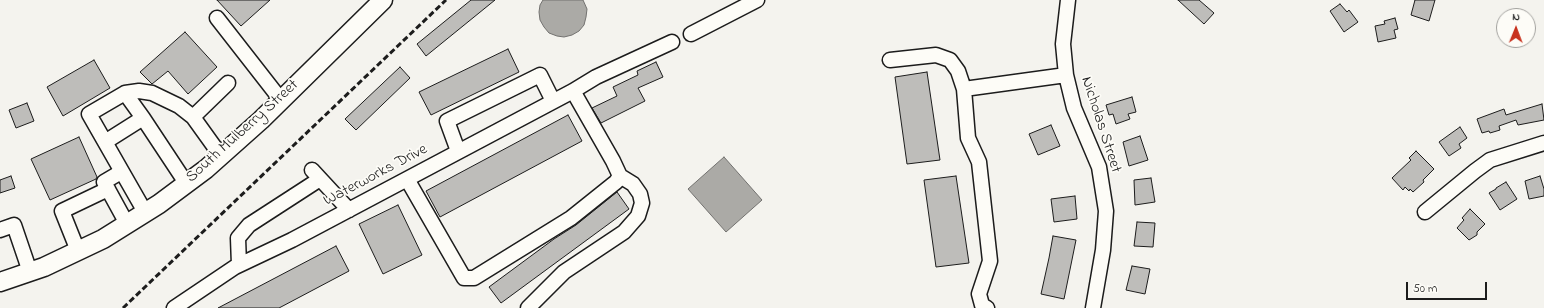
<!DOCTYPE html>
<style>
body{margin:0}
#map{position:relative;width:1544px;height:308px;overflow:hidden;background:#f4f3ee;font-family:"Indie Flower",sans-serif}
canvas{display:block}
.north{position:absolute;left:1496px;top:8px;width:40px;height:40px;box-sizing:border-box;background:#fdfcf7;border:1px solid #a3a29f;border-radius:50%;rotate:1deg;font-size:11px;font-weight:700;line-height:16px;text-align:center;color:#1c1c1c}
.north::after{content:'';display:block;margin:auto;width:14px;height:18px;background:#c8321e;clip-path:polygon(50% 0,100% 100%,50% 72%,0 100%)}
.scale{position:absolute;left:1406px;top:282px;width:81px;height:18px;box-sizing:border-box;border:2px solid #1c1c1c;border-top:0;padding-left:5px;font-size:12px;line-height:14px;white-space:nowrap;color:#1c1c1c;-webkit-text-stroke:3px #fdfcf7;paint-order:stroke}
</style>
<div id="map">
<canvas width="1544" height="308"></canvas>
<div class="north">N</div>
<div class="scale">50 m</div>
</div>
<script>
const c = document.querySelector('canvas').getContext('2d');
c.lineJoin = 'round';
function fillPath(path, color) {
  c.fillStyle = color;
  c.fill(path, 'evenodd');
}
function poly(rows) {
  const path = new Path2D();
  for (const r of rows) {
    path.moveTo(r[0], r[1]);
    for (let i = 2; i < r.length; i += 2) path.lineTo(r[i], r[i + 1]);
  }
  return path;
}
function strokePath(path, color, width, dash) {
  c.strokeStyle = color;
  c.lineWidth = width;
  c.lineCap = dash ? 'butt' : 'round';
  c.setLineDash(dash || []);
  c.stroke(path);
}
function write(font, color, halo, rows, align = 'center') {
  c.font = font + ' "Indie Flower",sans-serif';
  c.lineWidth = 3.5;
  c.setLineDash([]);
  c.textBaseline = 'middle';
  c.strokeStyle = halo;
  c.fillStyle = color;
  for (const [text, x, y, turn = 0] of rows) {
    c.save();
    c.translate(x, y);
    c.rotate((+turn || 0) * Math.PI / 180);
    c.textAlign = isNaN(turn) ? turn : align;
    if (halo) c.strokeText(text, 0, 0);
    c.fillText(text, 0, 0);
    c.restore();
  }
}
const water = poly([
 [543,0,583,0,587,9,586,17,584,25,579,31,572,35,564,37,557,36,549,33,544,27,540,20,539,12,540,5,543,0],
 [724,157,762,200,726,232,688,189,724,157]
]);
const building = poly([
 [217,0,270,0,241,26,217,0],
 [471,0,495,0,426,56,417,44,471,0],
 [1178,0,1199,0,1214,13,1204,24,1178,0],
 [1415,0,1435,0,1429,21,1411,15,1415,0],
 [1340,4,1347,12,1349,10,1358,22,1344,32,1330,11,1340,4],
 [1395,18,1398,29,1394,30,1396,38,1378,42,1375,26,1385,24,1384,21,1395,18],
 [185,32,217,67,188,94,168,71,152,84,140,72,185,32],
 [508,49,519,72,431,115,419,92,508,49],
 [94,60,110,88,63,116,47,87,94,60],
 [656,62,663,77,638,88,645,101,601,123,592,108,617,96,613,87,638,75,637,71,656,62],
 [400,67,410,78,356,130,345,119,400,67],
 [927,72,940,160,907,164,895,77,927,72],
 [1132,97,1136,112,1128,114,1130,119,1116,124,1113,114,1109,115,1106,105,1132,97],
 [27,103,34,121,16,128,9,110,27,103],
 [1542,104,1544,120,1518,125,1516,120,1499,126,1500,130,1490,133,1489,131,1482,133,1477,119,1504,109,1506,115,1542,104],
 [568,115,582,141,440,217,426,191,568,115],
 [1051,125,1060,146,1038,155,1029,134,1051,125],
 [1460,127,1467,138,1459,144,1461,148,1449,156,1439,142,1460,127],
 [1140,136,1148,160,1129,166,1123,142,1140,136],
 [79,137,97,177,96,179,50,200,31,159,79,137],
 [1416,151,1434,169,1423,180,1424,182,1413,192,1410,189,1409,191,1405,187,1403,190,1392,178,1411,160,1409,158,1416,151],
 [11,176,15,188,0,193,0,180,11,176],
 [956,176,969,263,936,267,924,180,956,176],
 [1540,176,1544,189,1544,196,1529,199,1525,181,1540,176],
 [1151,178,1155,202,1135,205,1134,180,1151,178],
 [1506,182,1517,199,1500,210,1489,193,1496,189,1496,188,1506,182],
 [617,192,629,209,501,303,489,287,554,239,576,225,617,192],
 [1075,196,1077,219,1054,222,1051,199,1075,196],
 [398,205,422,255,383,274,359,224,398,205],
 [1470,209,1485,224,1477,232,1477,235,1469,240,1457,228,1464,220,1462,218,1470,209],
 [1137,222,1155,223,1153,247,1134,246,1137,222],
 [1053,236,1076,240,1064,299,1041,294,1049,258,1053,236],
 [336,246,349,271,279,308,218,308,336,246],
 [1132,266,1150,269,1145,294,1126,290,1132,266]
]);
const minor = poly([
 [1068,0,1063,44,1066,75,1074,108,1099,167,1106,211,1103,250,1093,308],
 [217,18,281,100],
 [691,34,757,0],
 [890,60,936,55,950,60,958,71,964,89,1066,75],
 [964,89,968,138,979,162,990,261,979,294,982,305,987,308],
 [193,117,228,83],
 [143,118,125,93,139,91,152,93,179,106,193,117,221,156],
 [105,142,89,114,125,93],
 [458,151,447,121,540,75,553,101],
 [312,170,349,210],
 [121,172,104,182,127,224],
 [407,179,464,278,474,278,571,218,616,182,620,176,613,161,573,91],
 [145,212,105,142,143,118,186,183],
 [1425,212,1475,171,1490,160,1544,143],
 [0,230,14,225,30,272],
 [78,251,62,211,108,189],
 [239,265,238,238,249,225,320,179],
 [174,308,235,267,292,240,573,91,596,77,672,42],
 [528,308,564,272,624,232,638,216,642,203,640,194,633,184,620,176]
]);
const major = poly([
 [0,282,44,267,103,239,159,204,206,169,261,120,383,0]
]);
const rail = poly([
 [123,308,446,0]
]);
const streetNames = [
 ["Nicholas Street",1100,125,72],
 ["South Mulberry Street",243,132,-42],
 ["Waterworks Drive",376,176,-28]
];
fillPath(water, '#abaaa6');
strokePath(water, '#72716f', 1);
fillPath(building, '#bebdba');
strokePath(building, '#1c1c1c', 1);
strokePath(minor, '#1c1c1c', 17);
strokePath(major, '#1c1c1c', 21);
strokePath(minor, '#fdfcf7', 14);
strokePath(major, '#fdfcf7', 18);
strokePath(rail, '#1c1c1c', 3, [6, 3]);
write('16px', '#1c1c1c', '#fdfcf7', streetNames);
</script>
